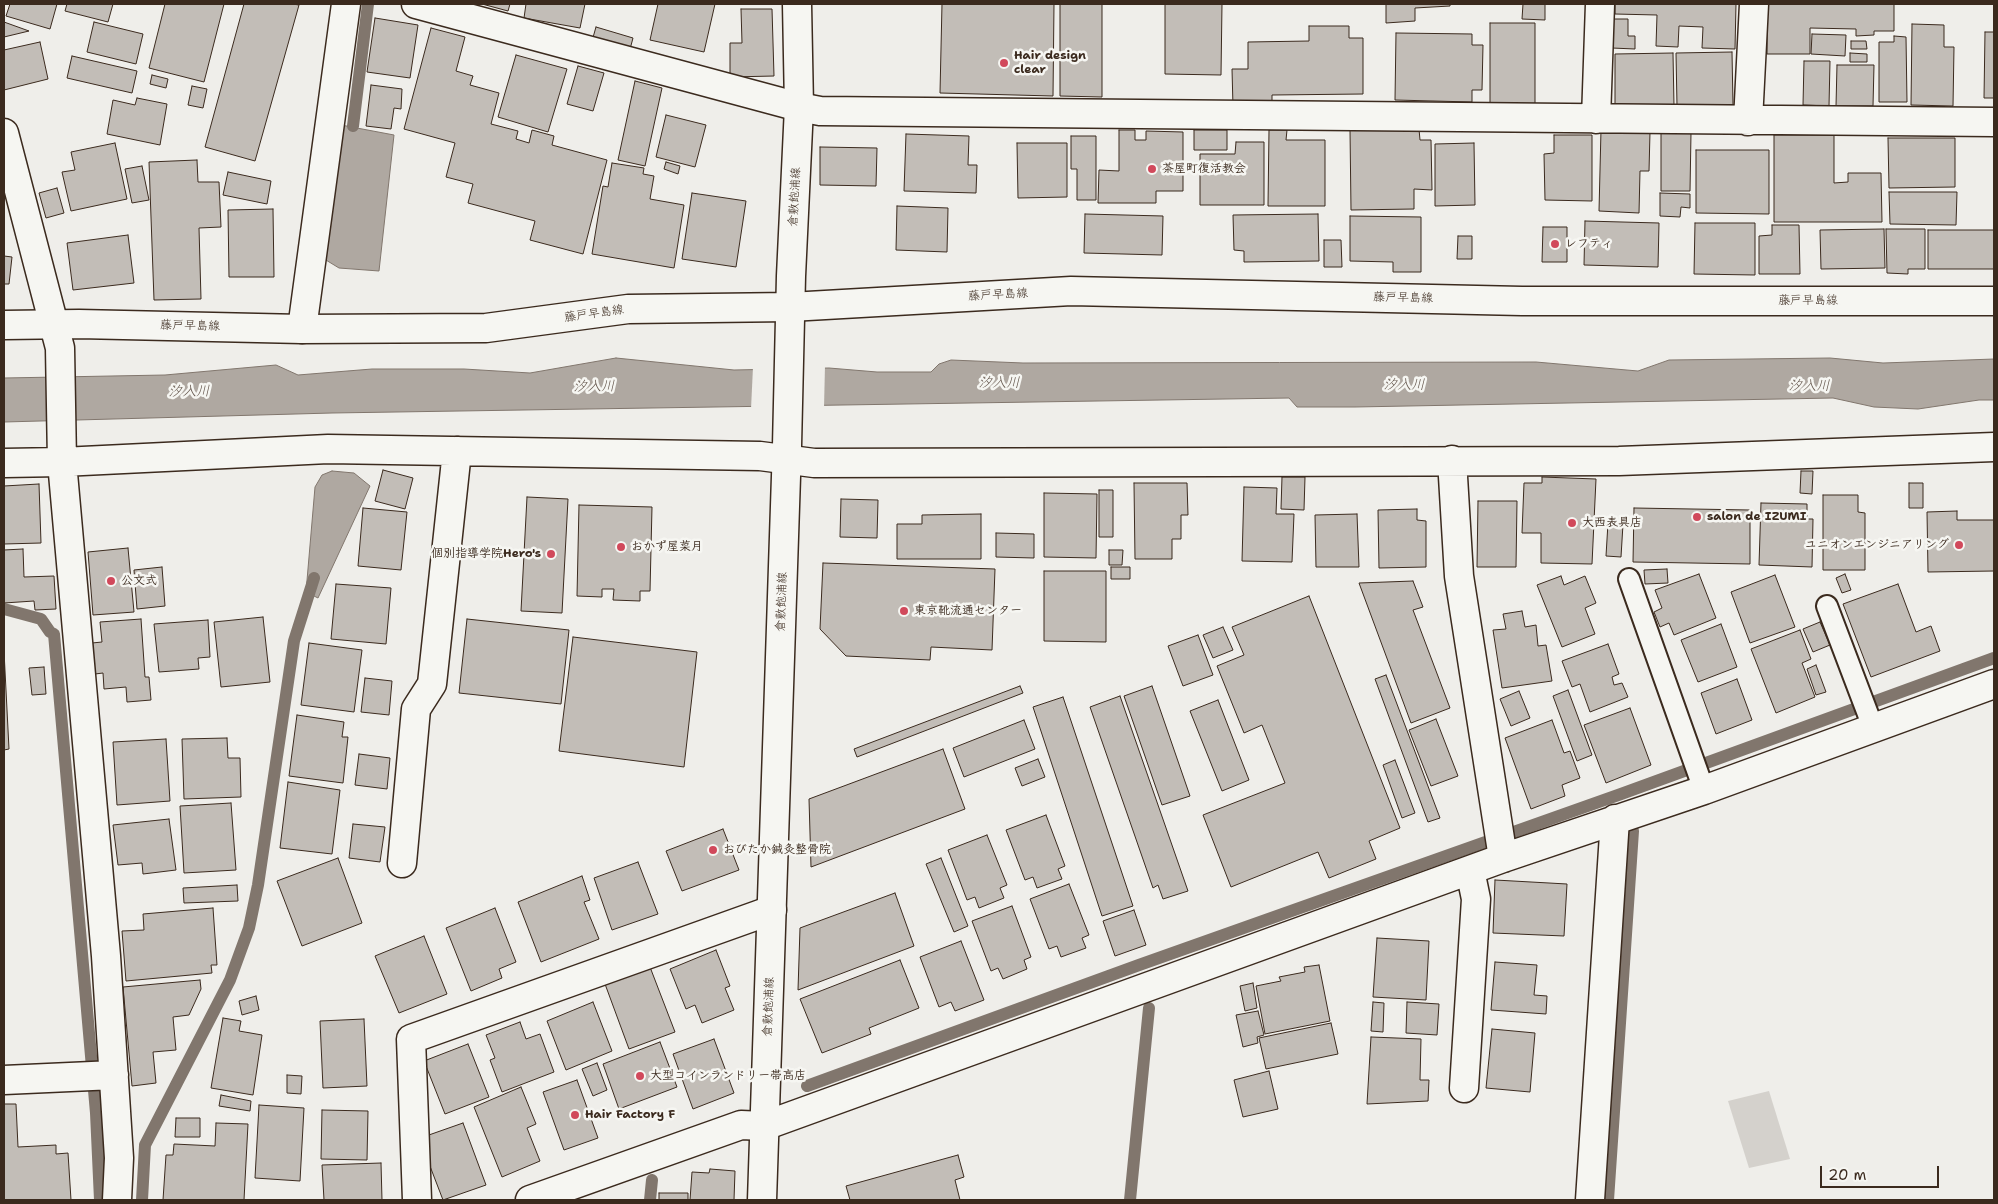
<!DOCTYPE html>
<meta charset="utf-8">
<style>
body{margin:0}
#map{position:relative;width:1998px;height:1204px;overflow:hidden;background:#efeeea;font-family:"Shantell Sans",sans-serif}
canvas{display:block}
.frame{position:absolute;inset:0;border:5px solid #3b2a1e;pointer-events:none}
.scale{position:absolute;left:1820px;top:1166px;width:119px;height:22px;box-sizing:border-box;border:2px solid #3b2a1e;border-top:0;padding-left:6px;font-size:15px;line-height:18px;white-space:nowrap;color:#3b2a1e;-webkit-text-stroke:4px #f6f6f2;paint-order:stroke}
</style>
<div id="map">
<canvas width="1998" height="1204"></canvas>
<div class="frame"></div>
<div class="scale">20 m</div>
</div>
<script>
const c = document.querySelector('canvas').getContext('2d');
c.lineJoin = 'round';
function fillPath(path, color) {
  c.fillStyle = color;
  c.fill(path, 'evenodd');
}
function poly(rows) {
  const path = new Path2D();
  for (const r of rows) {
    path.moveTo(r[0], r[1]);
    for (let i = 2; i < r.length; i += 2) path.lineTo(r[i], r[i + 1]);
  }
  return path;
}
function strokePath(path, color, width, dash) {
  c.strokeStyle = color;
  c.lineWidth = width;
  c.lineCap = dash ? 'butt' : 'round';
  c.setLineDash(dash || []);
  c.stroke(path);
}
function write(font, color, halo, rows, align = 'center') {
  c.font = font + ' "Shantell Sans","Klee One",sans-serif';
  c.lineWidth = 5;
  c.setLineDash([]);
  c.textBaseline = 'middle';
  c.strokeStyle = halo;
  c.fillStyle = color;
  for (const [text, x, y, turn = 0] of rows) {
    c.save();
    c.translate(x, y);
    c.rotate((+turn || 0) * Math.PI / 180);
    c.textAlign = isNaN(turn) ? turn : align;
    if (halo) c.strokeText(text, 0, 0);
    c.fillText(text, 0, 0);
    c.restore();
  }
}
const green = poly([
 [1769,1091,1790,1159,1749,1168,1728,1101]
]);
const water = poly([
 [341,125,394,135,379,271,339,268,321,257,341,125],
 [616,358,734,370,829,368,877,372,931,372,939,364,951,360,1023,363,1536,362,1638,371,1669,360,1830,358,1883,363,1994,359,1994,400,1979,400,1918,409,1874,407,1833,398,1355,407,1297,407,1289,398,332,413,4,422,4,378,165,375,276,365,298,375,372,369,464,369,530,373,616,358],
 [332,471,354,473,370,486,318,598,306,592,315,487,322,475,332,471]
]);
const pier = poly([
 [825,365,824,408,751,409,753,367]
]);
const stream = poly([
 [353,126,368,4],
 [4,609,41,619,50,632,54,634,96,1113,100,1200],
 [807,1086,1139,965,1621,794,1994,658],
 [142,1200,145,1145,230,980,249,928,258,885,294,641,314,578],
 [650,1200,652,1180],
 [1130,1200,1149,1008],
 [1608,1200,1633,831]
]);
const building = poly([
 [10,4,57,4,50,29,6,16,10,4],
 [67,4,113,4,108,22,65,11,67,4],
 [165,4,224,4,204,82,149,68,165,4],
 [244,4,293,4,299,5,255,161,205,147,244,4],
 [482,4,510,4,508,11,482,4],
 [526,4,585,4,580,28,524,18,526,4],
 [658,4,715,4,704,52,650,40,658,4],
 [942,4,1054,4,1053,96,940,93,942,4],
 [1060,4,1102,4,1102,97,1060,96,1060,4],
 [1165,4,1222,4,1221,75,1165,74,1165,4],
 [1386,4,1450,4,1450,6,1415,8,1415,21,1386,23,1386,4],
 [1523,4,1545,4,1545,20,1522,19,1523,4],
 [1615,4,1736,4,1735,49,1702,48,1703,27,1679,26,1678,47,1656,46,1657,15,1615,14,1615,4],
 [1767,4,1894,4,1894,31,1874,31,1874,35,1856,36,1856,29,1810,28,1810,54,1767,54,1767,4],
 [741,9,772,9,774,76,730,77,730,43,742,43,741,9],
 [375,18,418,25,410,78,367,72,375,18],
 [1613,19,1628,19,1628,36,1635,36,1635,49,1612,48,1613,19],
 [4,22,29,31,4,37,4,22],
 [94,22,143,34,136,64,87,52,94,22],
 [1490,23,1535,23,1535,104,1490,104,1490,23],
 [1912,24,1944,25,1944,47,1954,47,1953,106,1911,105,1912,24],
 [1309,26,1349,26,1349,38,1363,38,1363,94,1272,95,1272,106,1233,107,1232,69,1248,69,1248,42,1309,41,1309,26],
 [596,27,633,38,629,53,592,41,596,27],
 [431,28,465,37,456,71,473,76,470,85,499,93,491,124,518,131,516,139,529,143,532,130,554,136,552,145,607,160,583,254,530,240,535,221,468,203,473,184,446,177,455,143,404,129,431,28],
 [1985,32,1994,32,1994,98,1984,98,1985,32],
 [1396,33,1472,34,1472,45,1483,45,1482,90,1472,90,1472,102,1395,100,1396,33],
 [1812,34,1846,35,1845,56,1811,54,1812,34],
 [1894,36,1906,37,1907,102,1879,102,1879,42,1894,42,1894,36],
 [1851,41,1866,41,1867,49,1851,49,1851,41],
 [40,42,48,79,4,90,4,50,40,42],
 [1732,52,1733,105,1677,106,1676,53,1732,52],
 [1673,53,1674,106,1615,106,1615,54,1673,53],
 [1850,53,1867,54,1867,62,1850,62,1850,53],
 [516,55,567,69,548,132,498,117,516,55],
 [72,56,137,71,132,93,67,78,72,56],
 [1804,61,1830,61,1829,106,1803,105,1804,61],
 [1837,65,1874,65,1873,106,1836,106,1837,65],
 [578,66,604,73,593,111,567,104,578,66],
 [152,75,168,79,166,88,150,84,152,75],
 [635,81,662,88,645,166,618,160,635,81],
 [371,85,402,89,401,109,394,108,391,129,366,126,371,85],
 [192,86,207,89,203,108,188,105,192,86],
 [137,98,167,104,160,145,107,134,113,100,135,105,137,98],
 [666,115,706,125,695,167,656,157,666,115],
 [1419,129,1420,140,1431,140,1432,190,1414,189,1414,209,1351,210,1350,130,1419,129],
 [1119,130,1135,130,1135,140,1146,140,1146,131,1183,132,1183,191,1156,191,1156,203,1098,203,1099,170,1119,171,1119,130],
 [1194,130,1227,130,1227,150,1194,150,1194,130],
 [1269,130,1287,130,1286,140,1325,140,1325,206,1268,206,1269,130],
 [1601,130,1650,132,1649,171,1640,171,1639,213,1599,211,1601,130],
 [1661,132,1691,133,1690,191,1661,191,1661,132],
 [906,134,969,136,968,165,977,165,976,193,904,191,906,134],
 [1554,135,1592,135,1592,201,1545,200,1544,154,1554,153,1554,135],
 [1774,135,1834,135,1834,183,1848,182,1848,173,1881,173,1882,222,1774,222,1774,135],
 [1071,136,1096,136,1096,200,1077,200,1077,169,1071,169,1071,136],
 [1888,138,1955,138,1955,187,1889,188,1888,138],
 [1236,142,1264,142,1264,205,1200,205,1200,154,1235,154,1236,142],
 [115,143,127,199,71,211,62,172,75,170,71,152,115,143],
 [1017,143,1067,143,1067,197,1018,198,1017,143],
 [1474,143,1475,205,1435,206,1435,144,1474,143],
 [820,147,877,148,876,186,820,185,820,147],
 [1696,150,1769,150,1769,214,1696,213,1696,150],
 [197,160,198,182,219,182,221,227,199,228,201,299,154,300,149,162,197,160],
 [666,162,680,166,678,174,664,169,666,162],
 [612,163,644,168,643,174,654,176,650,199,684,205,674,268,592,254,603,186,608,187,612,163],
 [142,166,149,200,132,203,125,169,142,166],
 [228,172,271,181,267,204,223,195,228,172],
 [57,188,64,213,46,218,39,193,57,188],
 [1889,192,1957,192,1956,225,1890,224,1889,192],
 [692,193,746,201,736,267,682,259,692,193],
 [1660,193,1690,194,1690,208,1681,207,1680,217,1660,216,1660,193],
 [897,206,948,208,947,252,896,250,897,206],
 [273,209,274,277,229,277,228,210,273,209],
 [1085,214,1163,216,1162,255,1084,253,1085,214],
 [1318,214,1319,261,1244,262,1244,251,1234,250,1233,215,1318,214],
 [1350,216,1421,217,1421,272,1393,272,1393,262,1350,261,1350,216],
 [1585,221,1659,223,1658,267,1584,265,1585,221],
 [1695,223,1755,223,1755,275,1694,274,1695,223],
 [1772,225,1799,225,1800,274,1759,274,1759,236,1772,235,1772,225],
 [1543,227,1567,227,1567,262,1542,262,1543,227],
 [1884,229,1885,268,1821,269,1820,230,1884,229],
 [1886,229,1925,229,1925,269,1908,269,1908,274,1887,273,1886,229],
 [1928,230,1994,230,1994,269,1928,269,1928,230],
 [128,235,134,283,73,290,67,243,128,235],
 [1458,236,1472,236,1472,259,1457,259,1458,236],
 [1324,240,1341,240,1342,267,1324,267,1324,240],
 [4,256,12,257,9,284,4,284,4,256],
 [383,470,413,478,405,509,375,501,383,470],
 [1801,471,1813,471,1812,494,1800,493,1801,471],
 [1282,477,1305,477,1304,510,1281,509,1282,477],
 [1542,477,1596,479,1592,564,1541,563,1541,533,1522,533,1524,483,1542,483,1542,477],
 [1134,483,1187,483,1188,515,1181,515,1181,539,1172,539,1172,559,1135,559,1134,483],
 [1909,483,1923,483,1923,508,1909,508,1909,483],
 [39,484,41,543,4,544,4,486,39,484],
 [1244,487,1277,488,1276,514,1294,514,1292,562,1242,561,1244,487],
 [1099,490,1113,490,1113,537,1099,537,1099,490],
 [1044,493,1097,494,1096,558,1044,557,1044,493],
 [1823,495,1858,495,1858,512,1865,513,1865,570,1823,570,1823,495],
 [527,497,568,499,562,613,521,611,527,497],
 [841,499,878,500,877,538,840,537,841,499],
 [1478,501,1517,501,1516,567,1477,567,1478,501],
 [1761,503,1807,504,1807,519,1813,519,1812,567,1759,565,1761,503],
 [579,505,652,507,650,591,640,591,640,601,613,600,614,589,602,589,602,597,577,596,579,505],
 [363,508,407,512,401,570,358,566,363,508],
 [1634,508,1750,510,1750,564,1633,562,1634,508],
 [1417,509,1417,520,1426,521,1426,567,1379,568,1378,510,1417,509],
 [1957,511,1957,520,1994,520,1994,571,1928,572,1927,512,1957,511],
 [981,514,981,559,897,559,897,524,922,524,922,515,981,514],
 [1357,514,1359,567,1316,567,1315,515,1357,514],
 [1608,523,1623,524,1621,557,1606,556,1608,523],
 [996,533,1034,534,1034,558,996,557,996,533],
 [128,548,134,612,93,615,88,552,128,548],
 [23,549,24,577,54,576,56,609,35,610,34,601,4,603,4,550,23,549],
 [1109,550,1123,550,1122,565,1109,565,1109,550],
 [823,563,995,569,992,650,931,647,930,660,846,656,820,629,823,563],
 [162,567,165,606,137,609,134,570,162,567],
 [1111,567,1130,567,1130,579,1111,579,1111,567],
 [1667,569,1668,583,1645,584,1644,570,1667,569],
 [1044,571,1106,571,1106,642,1044,641,1044,571],
 [1699,574,1716,618,1674,635,1669,623,1660,627,1654,612,1662,608,1655,590,1699,574],
 [1845,574,1851,590,1842,593,1836,578,1845,574],
 [1775,575,1795,627,1750,643,1731,592,1775,575],
 [1561,576,1564,585,1585,576,1596,603,1585,608,1595,634,1562,647,1537,585,1561,576],
 [1413,581,1423,607,1413,610,1450,708,1411,723,1359,583,1413,581],
 [336,584,391,588,386,644,331,639,336,584],
 [1898,584,1916,632,1931,626,1940,651,1871,677,1843,604,1898,584],
 [1309,596,1400,828,1369,841,1376,859,1329,878,1318,852,1231,887,1203,815,1285,783,1262,725,1244,733,1217,666,1244,655,1232,627,1309,596],
 [1522,611,1525,627,1536,625,1538,646,1546,645,1552,681,1502,688,1493,630,1506,629,1503,614,1522,611],
 [263,617,270,682,221,687,214,622,263,617],
 [141,619,145,677,149,677,151,700,127,702,126,687,104,689,103,673,95,674,92,643,102,642,100,622,141,619],
 [467,619,569,630,561,704,459,693,467,619],
 [208,620,210,657,198,658,199,669,159,672,154,624,208,620],
 [1820,622,1830,645,1813,652,1803,629,1820,622],
 [1721,624,1737,667,1698,682,1681,640,1721,624],
 [1223,627,1233,650,1213,658,1203,635,1223,627],
 [1800,630,1811,659,1802,663,1815,697,1776,713,1751,649,1800,630],
 [1198,635,1213,675,1183,686,1168,646,1198,635],
 [573,637,697,652,684,767,559,751,573,637],
 [309,643,362,650,354,712,301,705,309,643],
 [1608,644,1619,674,1612,677,1614,685,1622,683,1628,697,1590,712,1580,684,1572,687,1562,661,1608,644],
 [4,651,9,749,4,750,4,651],
 [1816,665,1826,692,1816,695,1807,669,1816,665],
 [44,667,46,694,32,695,29,668,44,667],
 [1386,675,1440,818,1428,822,1375,679,1386,675],
 [365,678,392,681,389,715,361,712,365,678],
 [1737,679,1752,720,1716,734,1701,693,1737,679],
 [1020,686,1023,693,857,757,854,749,1020,686],
 [1152,686,1190,796,1162,805,1124,696,1152,686],
 [1568,690,1592,755,1577,761,1553,696,1568,690],
 [1519,691,1530,718,1511,726,1500,699,1519,691],
 [1120,696,1188,891,1163,899,1158,885,1153,888,1090,707,1120,696],
 [1063,697,1133,906,1102,916,1033,707,1063,697],
 [1218,700,1249,780,1222,791,1190,711,1218,700],
 [1630,708,1651,765,1606,783,1584,725,1630,708],
 [297,715,344,722,342,737,348,737,343,783,289,776,297,715],
 [1436,719,1458,776,1431,786,1409,730,1436,719],
 [1024,720,1035,749,964,777,953,748,1024,720],
 [1552,720,1564,753,1570,751,1580,778,1562,785,1565,796,1531,809,1505,738,1552,720],
 [227,738,228,758,240,758,241,797,184,799,182,739,227,738],
 [166,739,170,801,117,805,113,742,166,739],
 [943,749,965,809,811,867,809,799,943,749],
 [359,754,390,758,387,789,355,785,359,754],
 [1038,759,1045,777,1022,786,1015,768,1038,759],
 [1395,760,1415,813,1402,818,1383,765,1395,760],
 [288,782,340,790,332,854,280,848,288,782],
 [231,803,236,870,184,873,180,806,231,803],
 [1046,815,1065,866,1058,869,1062,879,1037,888,1033,877,1025,880,1006,830,1046,815],
 [169,819,176,870,143,874,142,863,118,865,113,825,169,819],
 [353,824,385,827,380,862,349,858,353,824],
 [723,829,739,870,682,891,666,851,723,829],
 [987,835,1007,885,1000,888,1004,898,979,908,975,897,967,900,948,850,987,835],
 [338,858,362,923,302,946,277,881,338,858],
 [941,858,968,926,954,932,926,864,941,858],
 [638,862,658,914,612,930,594,878,638,862],
 [582,876,590,900,584,902,599,939,541,962,518,902,582,876],
 [1495,880,1567,884,1564,936,1493,933,1495,880],
 [1069,884,1089,935,1082,938,1086,948,1061,957,1057,946,1049,949,1030,899,1069,884],
 [237,885,238,901,184,903,183,888,237,885],
 [895,893,914,946,798,990,800,928,895,893],
 [1012,906,1031,957,1024,960,1027,969,1003,979,998,968,991,971,972,921,1012,906],
 [213,908,217,965,211,965,212,973,126,981,122,931,144,930,143,914,213,908],
 [495,908,516,962,499,969,502,978,471,991,446,928,495,908],
 [1134,910,1146,945,1115,956,1103,921,1134,910],
 [424,936,447,994,399,1013,375,956,424,936],
 [1377,938,1429,941,1426,1000,1373,997,1377,938],
 [961,941,984,1000,955,1011,951,1002,939,1007,920,957,961,941],
 [716,950,730,986,725,988,734,1010,702,1023,695,1005,686,1009,670,969,716,950],
 [900,960,919,1008,869,1028,871,1034,822,1053,800,999,900,960],
 [1495,962,1537,965,1534,995,1547,996,1546,1014,1491,1010,1495,962],
 [1319,965,1330,1021,1265,1034,1256,986,1281,981,1279,977,1305,972,1304,967,1319,965],
 [650,967,675,1032,629,1049,605,984,650,967],
 [200,980,201,989,189,1015,173,1017,176,1050,153,1052,156,1083,132,1086,123,987,200,980],
 [1253,983,1257,1008,1245,1011,1240,986,1253,983],
 [256,996,259,1010,242,1015,239,1001,256,996],
 [593,1002,612,1051,566,1070,547,1021,593,1002],
 [1373,1002,1384,1003,1383,1032,1371,1031,1373,1002],
 [1407,1002,1439,1004,1437,1035,1406,1033,1407,1002],
 [1258,1011,1264,1035,1257,1037,1258,1043,1243,1047,1236,1015,1258,1011],
 [223,1018,241,1021,239,1031,262,1035,253,1095,211,1088,223,1018],
 [364,1019,367,1086,323,1088,320,1021,364,1019],
 [520,1022,526,1039,540,1034,554,1072,502,1092,490,1060,495,1058,486,1035,520,1022],
 [1331,1023,1338,1054,1266,1069,1259,1038,1331,1023],
 [1492,1029,1535,1033,1530,1092,1486,1088,1492,1029],
 [1371,1037,1421,1039,1420,1080,1429,1080,1428,1101,1367,1104,1371,1037],
 [714,1039,734,1093,693,1109,673,1054,714,1039],
 [660,1042,677,1087,619,1109,603,1064,660,1042],
 [468,1044,489,1097,445,1114,424,1061,468,1044],
 [597,1063,607,1090,593,1096,582,1069,597,1063],
 [1269,1071,1278,1109,1243,1117,1234,1080,1269,1071],
 [287,1075,302,1076,301,1094,287,1093,287,1075],
 [577,1080,598,1138,564,1150,543,1092,577,1080],
 [521,1087,536,1124,527,1128,540,1161,502,1177,474,1107,521,1087],
 [221,1095,251,1101,250,1111,219,1106,221,1095],
 [4,1104,16,1104,18,1147,56,1145,56,1154,68,1153,71,1200,4,1200,4,1104],
 [259,1105,304,1108,300,1181,255,1178,259,1105],
 [322,1110,368,1111,367,1160,321,1159,322,1110],
 [176,1118,200,1118,200,1137,175,1137,176,1118],
 [216,1123,248,1124,244,1200,163,1200,166,1155,173,1155,174,1144,215,1146,216,1123],
 [463,1123,486,1185,443,1200,428,1161,426,1136,463,1123],
 [958,1155,964,1177,955,1180,960,1200,850,1200,846,1186,958,1155],
 [381,1163,382,1200,324,1200,322,1165,381,1163],
 [710,1169,735,1171,734,1200,690,1200,692,1172,709,1173,710,1169],
 [659,1193,688,1193,688,1200,659,1200,659,1193]
]);
const service = poly([
 [1629,579,1704,790],
 [1827,606,1874,730]
]);
const minor = poly([
 [416,4,799,107,820,111,1994,122],
 [1596,119,1600,4],
 [1748,121,1754,4],
 [4,133,60,348,62,462,106,956,119,1158,117,1200],
 [302,329,346,4],
 [1452,460,1459,576,1503,858],
 [4,463,62,462,328,449,760,456,814,463,1619,461,1994,447],
 [402,863,416,709,432,684,457,451],
 [4,1080,114,1075],
 [1464,1088,1476,899,1470,870],
 [417,1200,411,1039,772,910],
 [530,1200,741,1125,764,1126,1503,858,1704,790,1994,684],
 [1590,1200,1615,819]
]);
const secondary = poly([
 [4,325,79,324,302,329,486,328,628,309,790,307,1071,291,1522,301,1994,301]
]);
const primary = poly([
 [762,1200,787,446,791,276,799,107,797,4]
]);
const markers = [
 [1004,63,5,"#d1495b"],
 [1152,169,5,"#d1495b"],
 [1555,244,5,"#d1495b"],
 [1697,517,5,"#d1495b"],
 [1572,523,5,"#d1495b"],
 [1959,545,5,"#d1495b"],
 [621,547,5,"#d1495b"],
 [551,554,5,"#d1495b"],
 [111,581,5,"#d1495b"],
 [904,611,5,"#d1495b"],
 [713,850,5,"#d1495b"],
 [640,1076,5,"#d1495b"],
 [575,1115,5,"#d1495b"]
];
const poiNames = [
 ["Hair design",1014,56],
 ["clear",1014,70],
 ["茶屋町復活教会",1162,169],
 ["レフティ",1565,244],
 ["salon de IZUMI",1707,517],
 ["大西表具店",1582,523],
 ["ユニオンエンジニアリング",1949,545,"right"],
 ["おかず屋菜月",631,547],
 ["個別指導学院Hero's",541,554,"right"],
 ["公文式",121,581],
 ["東京靴流通センター",914,611],
 ["おびたか鍼灸整骨院",723,850],
 ["大型コインランドリー帯高店",650,1076],
 ["Hair Factory F",585,1115]
];
const streetNames = [
 ["倉敷飽浦線",795,197,-87],
 ["藤戸早島線",998,295,-3],
 ["藤戸早島線",1403,298,1],
 ["藤戸早島線",1808,301],
 ["藤戸早島線",594,314,-8],
 ["藤戸早島線",190,326,1],
 ["倉敷飽浦線",782,602,-88],
 ["倉敷飽浦線",769,1007,-88]
];
const waterNames = [
 ["汐入川",999,383],
 ["汐入川",1404,385],
 ["汐入川",1809,386],
 ["汐入川",594,387,-1],
 ["汐入川",189,392,-1]
];
fillPath(green, '#d4d1cc');
fillPath(water, '#afa8a1');
strokePath(water, '#81766d', 1);
fillPath(pier, '#efeeea');
strokePath(stream, '#81766d', 12);
fillPath(building, '#c2bdb7');
strokePath(building, '#3b2a1e', 1);
strokePath(service, '#3b2a1e', 24);
strokePath(minor, '#3b2a1e', 31);
strokePath(secondary, '#3b2a1e', 31);
strokePath(primary, '#3b2a1e', 31);
strokePath(service, '#f6f6f2', 20);
strokePath(minor, '#f6f6f2', 28);
strokePath(secondary, '#f6f6f2', 28);
strokePath(primary, '#f6f6f2', 28);
for (const [x, y, r, color] of markers) {
  const dot = new Path2D();
  dot.arc(x, y, r, 0, 2 * Math.PI);
  c.fillStyle = color;
  c.fill(dot);
  strokePath(dot, '#f6f6f2', 2);
}
write('bold 12px', '#3b2a1e', '#f6f6f2', poiNames, 'left');
write('12px', '#3b2a1e', '#f6f6f2', streetNames);
write('italic 14px', '#64564c', '#f6f6f2', waterNames);
</script>
